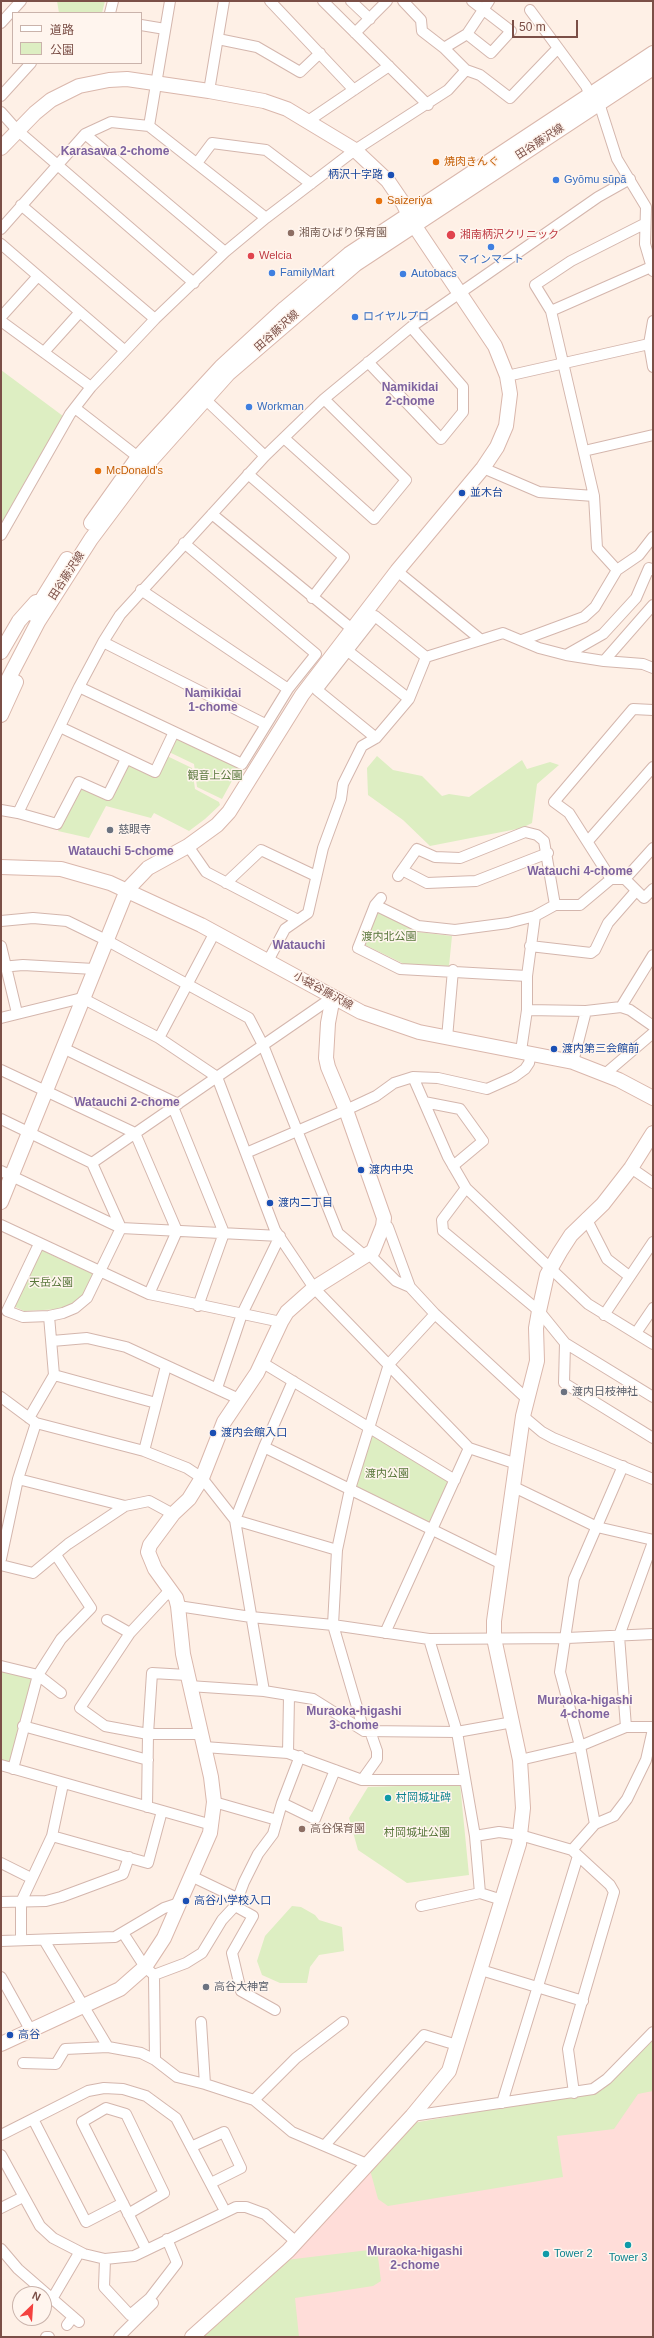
<!DOCTYPE html>
<meta charset="utf-8">
<style>
body{margin:0}
#map{position:relative;width:654px;height:2338px;overflow:hidden;background:#fef0e6;font-family:Helvetica,"Noto Sans JP",sans-serif}
canvas{display:block}
.frame{position:absolute;inset:0;border:2px solid #7b4f47;pointer-events:none}
.legend{position:absolute;left:12px;top:12px;width:130px;height:52px;box-sizing:border-box;background:#fff5ee;border:1px solid #cab3ab;margin:0;padding:5px 7px;list-style:none;font-size:12px;color:#7b4f47}
.legend li{display:flex;align-items:center;gap:8px;height:20px}
.legend b{width:20px;border:1px solid #cab3ab}
.north{position:absolute;left:12px;top:2286px;width:40px;height:40px;box-sizing:border-box;background:#fff5ee;border:1px solid #cab3ab;border-radius:50%;rotate:25deg;font-size:11px;font-weight:700;line-height:16px;text-align:center;color:#7b4f47}
.north::after{content:'';display:block;margin:auto;width:14px;height:18px;background:#f4423f;clip-path:polygon(50% 0,100% 100%,50% 72%,0 100%)}
.scale{position:absolute;left:512px;top:20px;width:66px;height:18px;box-sizing:border-box;border:2px solid #7b4f47;border-top:0;padding-left:5px;font-size:12px;line-height:14px;white-space:nowrap;color:#7b4f47;-webkit-text-stroke:3px #fff5ee;paint-order:stroke}
</style>
<div id="map">
<canvas width="654" height="2338"></canvas>
<div class="frame"></div>
<ul class="legend">
<li><b style="height:5px;background:#fff"></b>道路</li>
<li><b style="height:11px;background:#ddeec2"></b>公園</li>
</ul>
<div class="north">N</div>
<div class="scale">50 m</div>
</div>
<script>
const c = document.querySelector('canvas').getContext('2d');
c.lineJoin = 'round';
function fillPath(path, color) {
  c.fillStyle = color;
  c.fill(path, 'evenodd');
}
function poly(rows) {
  const path = new Path2D();
  for (const r of rows) {
    path.moveTo(r[0], r[1]);
    for (let i = 2; i < r.length; i += 2) path.lineTo(r[i], r[i + 1]);
  }
  return path;
}
function strokePath(path, color, width, dash) {
  c.strokeStyle = color;
  c.lineWidth = width;
  c.lineCap = dash ? 'butt' : 'round';
  c.setLineDash(dash || []);
  c.stroke(path);
}
function write(font, color, halo, rows, align = 'center') {
  c.font = font + ' Helvetica,"Noto Sans JP",sans-serif';
  c.lineWidth = 3;
  c.setLineDash([]);
  c.textBaseline = 'middle';
  c.strokeStyle = halo;
  c.fillStyle = color;
  for (const [text, x, y, turn = 0] of rows) {
    c.save();
    c.translate(x, y);
    c.rotate((+turn || 0) * Math.PI / 180);
    c.textAlign = isNaN(turn) ? turn : align;
    if (halo) c.strokeText(text, 0, 0);
    c.fillText(text, 0, 0);
    c.restore();
  }
}
const commercial = poly([
 [653,2041,653,2337,200,2337,413,2123,602,2093]
]);
const green = poly([
 [57,1,105,1,102,13,59,13],
 [1,370,63,416,1,524],
 [176,737,239,768,222,799,197,787,194,764,169,752],
 [167,756,192,768,195,789,219,802,220,805,205,819,189,831,154,813,151,818,106,806,89,838,58,831,79,789,83,788,110,800,126,766,129,765,156,778],
 [377,756,393,770,422,776,442,796,449,794,469,797,522,760,527,769,550,762,559,765,537,784,532,823,522,828,430,846,403,820,368,795,367,768],
 [377,911,418,932,452,936,449,966,404,964,363,944],
 [39,1249,95,1275,83,1296,73,1305,61,1309,24,1311,11,1305],
 [371,1433,449,1481,429,1525,355,1488],
 [1,1670,29,1677,32,1681,11,1762,8,1765,1,1763],
 [460,1784,469,1875,407,1883,358,1850,349,1818,368,1787],
 [292,1906,301,1907,315,1915,319,1920,342,1927,344,1951,319,1955,310,1967,307,1983,280,1983,262,1975,257,1961,265,1936],
 [653,2038,653,2091,638,2094,614,2129,557,2136,563,2177,388,2206,378,2199,370,2170,413,2123,602,2090],
 [377,2249,381,2281,373,2286,295,2298,299,2337,200,2337,286,2260]
]);
const street = poly([
 [270,1,354,90],
 [323,1,428,105],
 [351,1,370,19],
 [403,1,421,20,422,31,444,48,466,70,480,75,510,98,558,48,586,86,590,95],
 [530,10,558,48],
 [110,13,113,1],
 [1,23,21,1],
 [141,25,165,29],
 [355,33,387,1],
 [467,34,491,53,511,31,472,1],
 [218,39,257,47,300,72,320,53],
 [444,48,467,34,489,1],
 [209,91,224,1],
 [1,96,31,63],
 [599,103,617,159,646,207,645,244,653,271],
 [1,112,17,130,194,283],
 [308,121,389,66],
 [149,126,170,1],
 [85,134,225,252],
 [197,163,212,143,266,150,311,184],
 [21,205,155,319],
 [1,229,85,134,111,122,149,126,266,218],
 [1,244,124,350],
 [551,311,651,267],
 [1,317,38,276],
 [1,321,91,387],
 [653,321,649,344,653,367],
 [44,352,80,312],
 [368,362,441,439,463,412,463,387,411,327],
 [507,376,649,344],
 [205,399,265,456],
 [75,408,138,457],
 [284,438,374,519,406,480,324,399],
 [584,451,653,435],
 [483,468,539,492,594,496],
 [248,474,344,557,312,598],
 [212,514,352,629],
 [1,535,70,414,91,387,155,319,225,252,266,218,355,150,448,90,466,70],
 [617,570,639,555,653,537],
 [397,571,480,639],
 [141,590,288,689],
 [522,640,584,617,595,607,617,570,597,548,594,496,551,311,535,285,571,261,644,224],
 [103,642,265,724],
 [348,651,409,699],
 [566,655,603,634,636,598,649,568,653,570],
 [604,661,643,664,653,668],
 [79,687,242,764,288,689,316,654,184,543],
 [653,710,633,709,554,802,569,813,611,879,625,879,653,848],
 [60,727,155,772,174,732],
 [376,738,317,690,375,616,426,657],
 [1,810,18,813,79,687,103,642,120,615,265,456,324,399,411,327,598,197,630,179],
 [18,813,57,824,79,782,108,795,126,759],
 [588,841,653,767],
 [188,846,206,872,298,920],
 [402,870,427,883,476,881,548,853],
 [398,876,417,849,435,857,460,858,525,832,537,835,544,841,555,905],
 [625,879,644,898,653,889],
 [226,883,261,850,316,876],
 [381,898,375,905,358,948,400,969,527,976],
 [375,905,418,926,455,930,508,923,535,916,555,905,580,905,611,879],
 [1,921,33,918,67,921,106,940,249,1018,263,1045,338,1233,365,1256,369,1254,396,1281,410,1287],
 [1,946,17,1013],
 [530,946,591,953,595,950,608,923,636,891],
 [268,961,285,929,308,913,323,848,341,799,343,784,362,746,376,738,409,699,426,657,503,633,539,648,566,655,604,661,653,605],
 [1,967,23,965,94,969],
 [621,1007,653,955],
 [527,1010,586,1011,621,1007,630,1010,653,1026],
 [1,1018,82,998,159,1038,217,1077,275,1230,314,1288,469,1448,517,1464],
 [159,1038,215,932],
 [447,1038,453,970],
 [63,1048,178,1104,173,1107,224,1233,198,1306],
 [521,1051,527,1010,527,976,535,916],
 [573,1062,586,1011],
 [1,1070,135,1133,177,1231,149,1294],
 [605,1074,653,1033],
 [413,1077,448,1157,466,1188,588,1304,653,1344],
 [424,1102,460,1109,483,1141,453,1166],
 [1,1119,92,1163,121,1228,87,1298,75,1308,63,1313,49,1316,23,1317,7,1311,39,1244],
 [246,1153,346,1110,376,1096,394,1083,413,1077,438,1078,487,1089,514,1077,525,1069,529,1063,531,1053],
 [92,1163,333,997],
 [631,1168,653,1183],
 [1,1171,121,1228,280,1236,242,1314,217,1388],
 [466,1188,442,1220,443,1231,539,1311,565,1343,653,1397],
 [586,1218,607,1259,629,1276],
 [1,1225,149,1294,281,1322],
 [383,1226,388,1227,410,1287,435,1314,527,1399],
 [604,1315,653,1242],
 [636,1333,653,1308],
 [52,1341,87,1338,126,1347,239,1399],
 [565,1343,564,1383,653,1438],
 [263,1363,455,1480],
 [54,1375,156,1403],
 [1,1397,36,1423,144,1451,187,1468,202,1478,235,1520,337,1550],
 [523,1416,542,1432,553,1438,653,1479],
 [29,1418,54,1375,49,1316],
 [264,1447,502,1564],
 [144,1451,166,1366],
 [18,1479,125,1506],
 [514,1487,597,1527,653,1540],
 [1,1559,18,1479,36,1423],
 [1,1565,33,1573,68,1544,125,1506,149,1501,173,1514],
 [170,1590,130,1633,80,1708,105,1726,148,1734,201,1734],
 [178,1606,251,1617,333,1625,429,1639,567,1638,653,1634],
 [107,1620,130,1633],
 [385,1633,469,1448],
 [429,1639,457,1732,475,1836,480,1893],
 [1,1666,38,1675,61,1693],
 [189,1686,264,1691,313,1699,364,1731,457,1732,513,1722],
 [264,1691,235,1520,264,1447,293,1381],
 [23,1726,148,1760],
 [626,1727,619,1636,653,1542],
 [364,1731,333,1625,337,1550,350,1489,389,1364,435,1314],
 [204,1747,288,1753,362,1780,465,1780],
 [288,1753,289,1696],
 [520,1760,580,1746,560,1672,574,1579,623,1466],
 [1,1765,212,1825],
 [13,1769,38,1675,61,1639,91,1608,56,1555],
 [362,1780,377,1759,377,1751,370,1731],
 [214,1802,277,1820],
 [282,1803,315,1819,335,1770],
 [147,1807,148,1734,152,1673,187,1675],
 [595,1824,580,1746,626,1727,653,1727],
 [52,1836,148,1863,162,1811],
 [475,1836,499,1832,520,1835,572,1850],
 [1,1863,31,1878],
 [191,1876,239,1899],
 [1,1902,46,1901,61,1897,123,1874,129,1857],
 [235,1906,253,1916,232,1953,241,1991,275,2010],
 [421,1906,480,1893,502,1900],
 [123,1933,145,1967,154,1975,155,2060],
 [21,1940,21,1902,52,1836,63,1784],
 [44,1940,108,2047,141,2053,155,2060,177,2077,205,2084,254,2100,292,2132,367,2164],
 [1,1941,115,1937,164,1908,179,1903],
 [481,1970,583,2001],
 [154,1975,186,1963,202,1953,222,1920,235,1906,244,1882,258,1854,273,1834,282,1803,300,1756],
 [1,1977,31,2031],
 [201,2022,205,2084],
 [23,2063,56,2064,65,2049,108,2047],
 [574,2093,568,2049,614,1892,610,1885,572,1850,595,1824,614,1816,627,1799,646,1760,653,1729],
 [254,2100,296,2058,343,2022],
 [502,2103,578,1856],
 [412,2116,593,2089,607,2079,653,2032],
 [33,2119,86,2222,123,2203],
 [1,2135,88,2091,104,2088,123,2089,146,2096,176,2118,225,2211],
 [325,2145,424,2035,457,2045],
 [193,2146,224,2132,241,2168,211,2183],
 [1,2155,40,2226,53,2238,84,2254,105,2259,134,2256,236,2207,246,2207,265,2214,296,2242],
 [1,2208,23,2197],
 [128,2214,164,2193,126,2114,106,2108,82,2122,146,2249],
 [1,2249,18,2269,79,2322],
 [105,2259,104,2287,130,2315,150,2298,177,2263,167,2239],
 [52,2299,79,2253],
 [67,2325,73,2317],
 [46,2337,49,2337],
 [119,2337,153,2303]
]);
const secondary = poly([
 [1,148,35,113,51,100,79,86,109,80,127,79,209,91,264,101,287,109,355,150,388,181,403,203,414,225,495,346,507,376,510,394,506,426,497,447,483,468,397,571,302,695,229,812,217,825,188,846,148,868,127,890,1,1202],
 [91,523,138,457,221,367,285,308,349,254,653,53],
 [33,614,67,559],
 [1,652,19,621,36,602],
 [1,693,38,622,91,539,145,467,228,374,356,264,653,68],
 [1,715,16,682],
 [1,867,61,869,110,883,201,925,361,1012,419,1032,573,1062,619,1080,653,1098],
 [1,2044,120,1989,145,1967,164,1938,210,1833,214,1802,211,1777,183,1654,178,1606,176,1598,155,1569,148,1552,150,1545,173,1514,189,1499,202,1478,224,1422,257,1373,281,1322,287,1312,314,1288,373,1251,383,1226,384,1218,346,1110,328,1067,326,1058,328,1023,333,997],
 [192,2337,288,2251,412,2116,449,2071,519,1844,523,1808,520,1760,494,1638,494,1621,523,1416,537,1361,536,1328,539,1311,547,1275,560,1252,571,1235,603,1204,631,1168,653,1133]
]);
const markers = [
 [436,162,4,"#e8710a"],
 [391,175,4,"#1a4fb4"],
 [556,180,4,"#3f7fe0"],
 [379,201,4,"#e8710a"],
 [291,233,4,"#8d6e63"],
 [451,235,5,"#e0444e"],
 [491,247,4,"#3f7fe0"],
 [251,256,4,"#e0444e"],
 [272,273,4,"#3f7fe0"],
 [403,274,4,"#3f7fe0"],
 [355,317,4,"#3f7fe0"],
 [249,407,4,"#3f7fe0"],
 [98,471,4,"#e8710a"],
 [462,493,4,"#1a4fb4"],
 [110,830,4,"#6b7280"],
 [554,1049,4,"#1a4fb4"],
 [361,1170,4,"#1a4fb4"],
 [270,1203,4,"#1a4fb4"],
 [564,1392,4,"#6b7280"],
 [213,1433,4,"#1a4fb4"],
 [388,1798,4,"#0f9aa8"],
 [302,1829,4,"#8d6e63"],
 [186,1901,4,"#1a4fb4"],
 [206,1987,4,"#6b7280"],
 [10,2035,4,"#1a4fb4"],
 [628,2245,4,"#0f9aa8"],
 [546,2254,4,"#0f9aa8"]
];
const streetNames = [
 ["田谷藤沢線",540,142,-33],
 ["田谷藤沢線",277,331,-42],
 ["田谷藤沢線",67,576,-57],
 ["小袋谷藤沢線",323,991,29]
];
const foodNames = [
 ["焼肉きんぐ",444,162],
 ["Saizeriya",387,201],
 ["McDonald's",106,471]
];
const transitNames = [
 ["柄沢十字路",383,175,"right"],
 ["並木台",470,493],
 ["渡内第三会館前",562,1049],
 ["渡内中央",369,1170],
 ["渡内二丁目",278,1203],
 ["渡内会館入口",221,1433],
 ["高谷小学校入口",194,1901],
 ["高谷",18,2035]
];
const shopNames = [
 ["Gyōmu sūpā",564,180],
 ["マインマート",491,260,"center"],
 ["FamilyMart",280,273],
 ["Autobacs",411,274],
 ["ロイヤルプロ",363,317],
 ["Workman",257,407]
];
const educationNames = [
 ["湘南ひばり保育園",299,233],
 ["高谷保育園",310,1829]
];
const healthNames = [
 ["湘南柄沢クリニック",460,235],
 ["Welcia",259,256]
];
const parkNames = [
 ["観音上公園",215,776],
 ["渡内北公園",389,937],
 ["天岳公園",51,1283],
 ["渡内公園",387,1474],
 ["村岡城址公園",417,1833]
];
const worshipNames = [
 ["慈眼寺",118,830],
 ["渡内日枝神社",572,1392],
 ["高谷大神宮",214,1987]
];
const cultureNames = [
 ["村岡城址碑",396,1798],
 ["Tower 2",554,2254],
 ["Tower 3",628,2258,"center"]
];
const neighbourhoodNames = [
 ["Karasawa 2-chome",115,152],
 ["Namikidai",410,388],
 ["2-chome",410,402],
 ["Namikidai",213,694],
 ["1-chome",213,708],
 ["Watauchi 5-chome",121,852],
 ["Watauchi 4-chome",580,872],
 ["Watauchi",299,946],
 ["Watauchi 2-chome",127,1103],
 ["Muraoka-higashi",585,1701],
 ["4-chome",585,1715],
 ["Muraoka-higashi",354,1712],
 ["3-chome",354,1726],
 ["Muraoka-higashi",415,2252],
 ["2-chome",415,2266]
];
fillPath(commercial, '#ffddd9');
fillPath(green, '#ddeec2');
strokePath(street, '#d4b6ad', 12);
strokePath(secondary, '#dab7ac', 16);
strokePath(street, '#fff', 10);
strokePath(secondary, '#fff', 14);
for (const [x, y, r, color] of markers) {
  const dot = new Path2D();
  dot.arc(x, y, r, 0, 2 * Math.PI);
  c.fillStyle = color;
  c.fill(dot);
  strokePath(dot, '#fff5ee', 1.5);
}
write('11px', '#7b4f47', '#fff5ee', streetNames);
write('11px', '#c56008', '#fff5ee', foodNames, 'left');
write('11px', '#164399', '#fff5ee', transitNames, 'left');
write('11px', '#366cbe', '#fff5ee', shopNames, 'left');
write('11px', '#785e54', '#fff5ee', educationNames, 'left');
write('11px', '#be3a42', '#fff5ee', healthNames, 'left');
write('11px', '#577639', '#fff5ee', parkNames);
write('11px', '#5b616d', '#fff5ee', worshipNames, 'left');
write('11px', '#0d838f', '#fff5ee', cultureNames, 'left');
write('bold 12px', '#7e639f', '#fff5ee', neighbourhoodNames);
</script>
